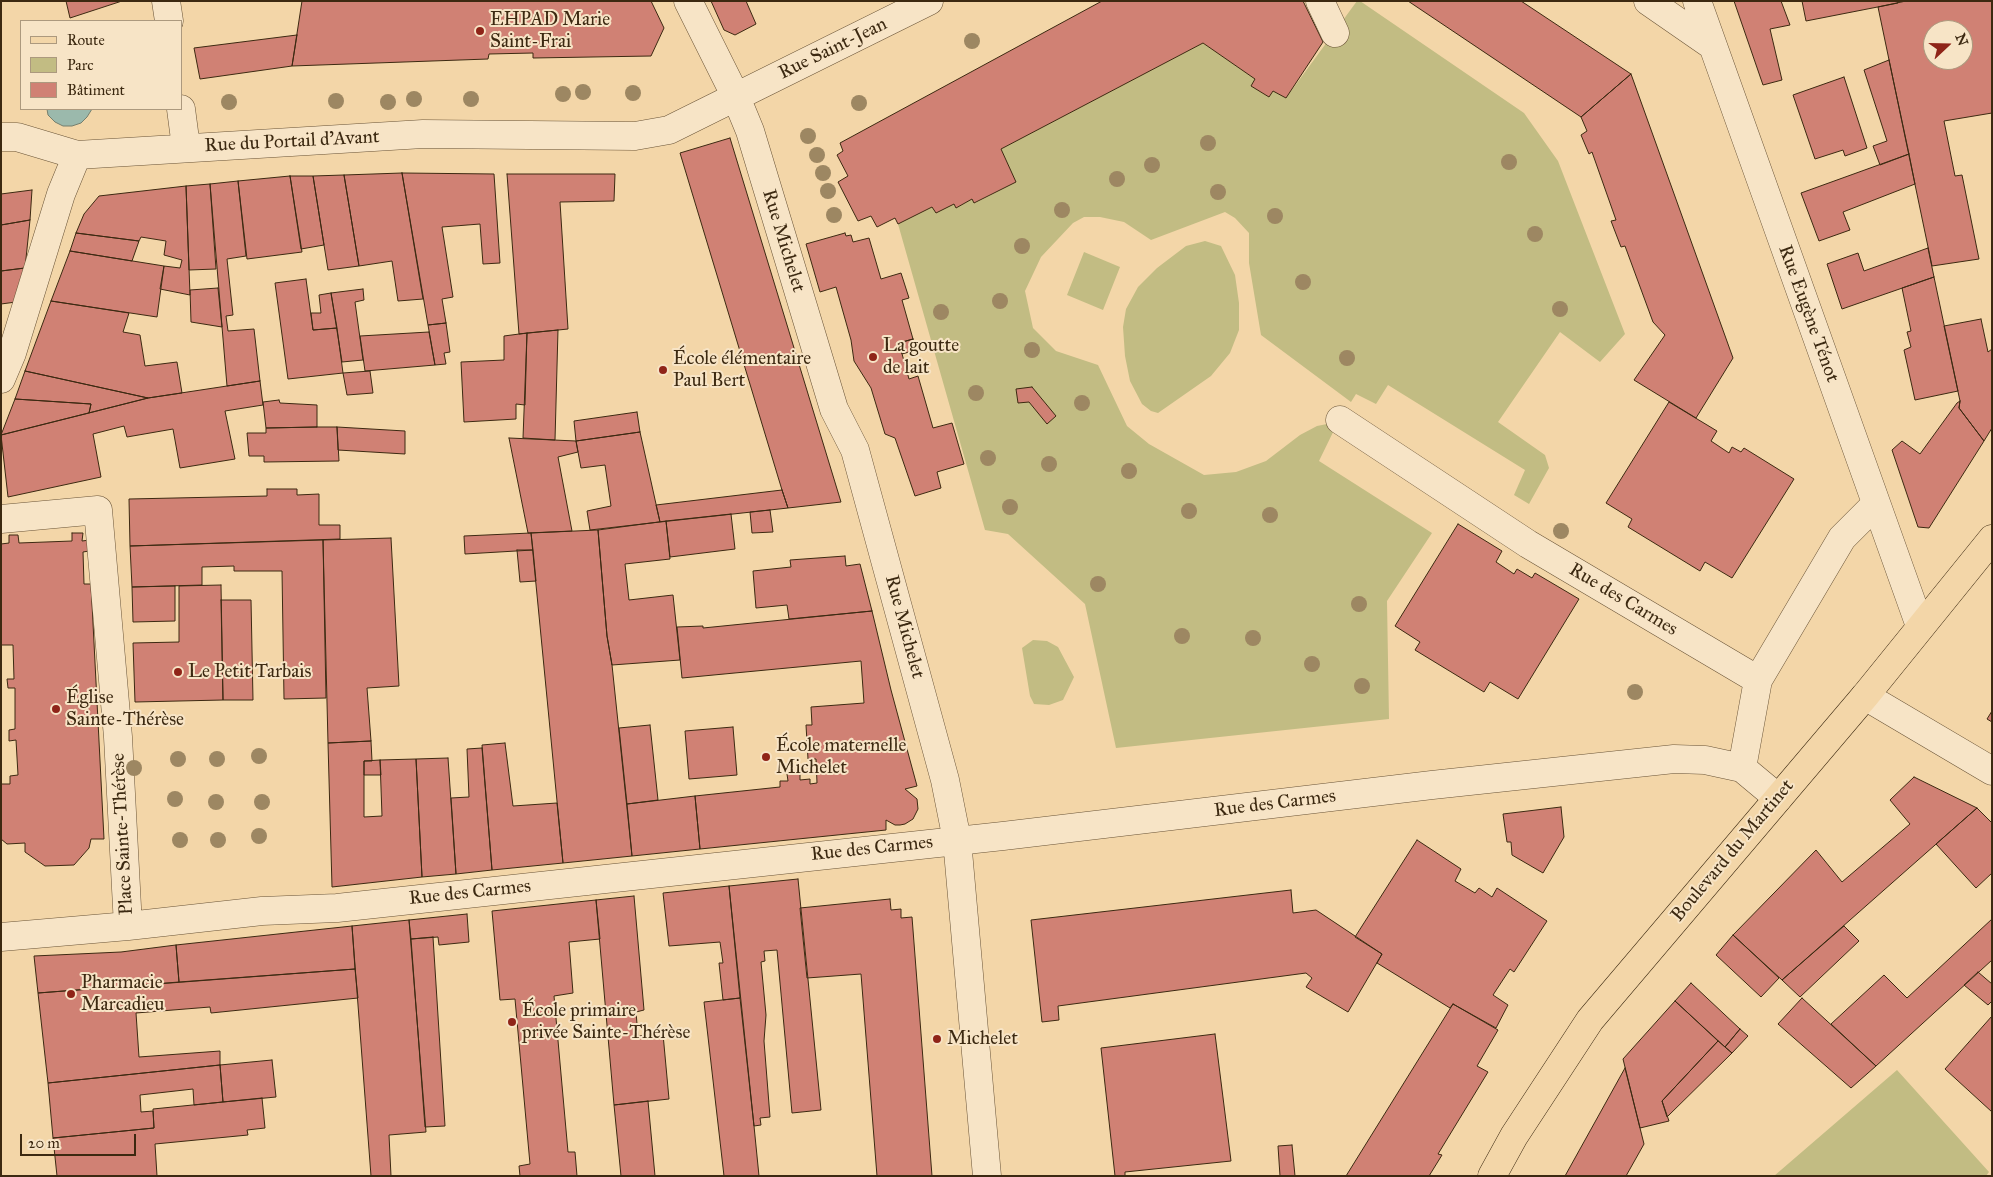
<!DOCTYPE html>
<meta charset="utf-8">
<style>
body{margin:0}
#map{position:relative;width:1993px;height:1177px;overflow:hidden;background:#f3d6a8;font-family:"IM FELL Great Primer",serif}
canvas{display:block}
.frame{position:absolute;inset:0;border:2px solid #3c2911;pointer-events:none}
.legend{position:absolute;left:20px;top:20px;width:162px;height:90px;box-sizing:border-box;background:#f7e4c6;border:1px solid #ac997e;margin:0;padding:6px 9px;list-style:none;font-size:15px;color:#3c2911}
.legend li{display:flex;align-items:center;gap:10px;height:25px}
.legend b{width:25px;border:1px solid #ac997e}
.north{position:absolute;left:1923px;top:20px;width:50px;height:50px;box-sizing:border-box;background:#f7e4c6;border:1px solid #ac997e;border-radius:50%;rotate:69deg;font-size:14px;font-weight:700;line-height:20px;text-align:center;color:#3c2911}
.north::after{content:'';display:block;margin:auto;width:18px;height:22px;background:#8f2418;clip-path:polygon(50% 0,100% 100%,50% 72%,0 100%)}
.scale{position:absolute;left:20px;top:1134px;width:116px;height:22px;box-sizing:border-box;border:2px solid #3c2911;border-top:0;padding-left:6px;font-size:15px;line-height:18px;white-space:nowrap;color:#3c2911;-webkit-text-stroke:4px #f7e4c6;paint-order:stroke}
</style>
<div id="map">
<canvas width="1993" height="1177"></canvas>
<div class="frame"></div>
<ul class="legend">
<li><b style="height:6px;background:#f3d6a8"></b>Route</li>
<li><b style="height:14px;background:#c2bc83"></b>Parc</li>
<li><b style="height:14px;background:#d08174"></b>Bâtiment</li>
</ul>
<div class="north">N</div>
<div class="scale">20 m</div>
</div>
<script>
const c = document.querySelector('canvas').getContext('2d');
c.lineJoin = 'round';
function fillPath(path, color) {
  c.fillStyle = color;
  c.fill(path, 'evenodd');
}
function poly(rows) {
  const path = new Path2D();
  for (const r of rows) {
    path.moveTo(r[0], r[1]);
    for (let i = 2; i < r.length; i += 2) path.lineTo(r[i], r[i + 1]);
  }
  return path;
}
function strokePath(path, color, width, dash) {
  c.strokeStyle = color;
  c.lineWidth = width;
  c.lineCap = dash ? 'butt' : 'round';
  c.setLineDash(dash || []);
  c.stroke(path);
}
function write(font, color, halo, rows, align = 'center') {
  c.font = font + ' "IM FELL Great Primer",serif';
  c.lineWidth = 4;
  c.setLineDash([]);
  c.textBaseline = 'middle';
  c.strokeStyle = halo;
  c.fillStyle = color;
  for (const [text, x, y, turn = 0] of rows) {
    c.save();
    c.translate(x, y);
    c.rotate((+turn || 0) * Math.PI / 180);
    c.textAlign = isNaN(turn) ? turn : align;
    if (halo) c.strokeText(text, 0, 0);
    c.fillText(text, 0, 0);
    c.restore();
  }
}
const green = poly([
 [1357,1,1360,1,1524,113,1558,161,1625,334,1600,362,1560,332,1498,422,1545,455,1549,468,1529,504,1514,495,1525,470,1388,385,1376,404,1356,394,1351,402,1261,335,1249,263,1249,233,1235,218,1225,212,1151,240,1124,222,1100,217,1084,217,1073,223,1041,257,1025,291,1033,328,1056,351,1098,365,1127,426,1149,444,1204,475,1236,472,1266,461,1300,435,1317,426,1327,424,1336,426,1319,461,1432,533,1387,601,1389,719,1116,748,1085,604,1008,534,985,530,898,224,932,207,954,204,956,208,972,199,975,203,1016,182,1001,149,1203,43,1255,79,1251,86,1269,97,1273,91,1286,98],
 [1205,241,1221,246,1235,275,1239,303,1239,330,1230,353,1211,376,1158,413,1151,411,1142,404,1130,381,1125,356,1123,327,1126,309,1138,287,1157,268,1186,246],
 [1084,252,1120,267,1103,310,1067,295],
 [1033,640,1047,641,1058,647,1074,677,1063,700,1049,705,1034,704,1030,696,1022,648],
 [1897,1070,1989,1172,1986,1176,1774,1176]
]);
const water = poly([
 [47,109,92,109,87,117,81,123,72,126,63,126,55,122,48,115,47,109]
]);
const building = poly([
 [66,1,122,1,70,18,66,1],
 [302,1,651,1,664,28,651,56,533,58,533,53,489,54,488,59,292,66,302,1],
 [711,1,746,1,756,24,735,35,724,30,711,1],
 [1102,1,1303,1,1323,42,1286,98,1273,91,1269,97,1251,86,1255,79,1203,43,1001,149,1016,182,974,203,972,199,956,208,954,204,936,213,932,207,898,224,895,218,877,227,871,216,858,221,838,182,848,176,837,155,843,151,840,143,1102,1],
 [1408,1,1521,1,1631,74,1581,117,1408,1],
 [1734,1,1781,1,1790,25,1770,29,1782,80,1763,85,1734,1],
 [1802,1,1897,1,1898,3,1806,21,1802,1],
 [1906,1,1992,1,1992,113,1944,121,1955,176,1962,175,1979,259,1932,266,1878,7,1906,1],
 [1933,30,1963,30,1963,60,1933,60,1933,30],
 [297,35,292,66,200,79,194,48,297,35],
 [1889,60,1909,154,1880,165,1873,146,1887,141,1864,70,1889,60],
 [1631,74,1733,358,1696,418,1634,380,1665,335,1653,322,1625,246,1621,247,1611,221,1616,220,1592,152,1589,154,1581,135,1587,131,1581,117,1631,74],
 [1844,77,1867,148,1845,156,1843,150,1815,159,1793,95,1844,77],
 [730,138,841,502,788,508,782,490,680,153,730,138],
 [1909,154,1915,184,1843,212,1850,230,1819,241,1801,193,1909,154],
 [402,173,494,174,500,263,483,264,480,224,442,227,453,297,442,299,446,323,428,325,402,173],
 [402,173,423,299,398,301,392,261,359,266,344,175,402,173],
 [507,174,615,174,614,201,560,202,568,329,519,334,507,174],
 [344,175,359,266,328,270,313,176,344,175],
 [290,176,313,176,324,245,301,249,290,176],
 [290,176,302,252,247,259,238,181,290,176],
 [238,181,246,256,227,259,233,315,226,316,228,331,254,329,260,381,227,386,210,184,238,181],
 [210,184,216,269,189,270,186,186,210,184],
 [186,186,190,295,160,289,164,266,180,268,182,260,164,255,166,241,141,237,139,241,76,233,84,214,99,196,186,186],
 [32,190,30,220,1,225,1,194,32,190],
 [30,220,25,268,1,271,1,225,30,220],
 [76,233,139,241,132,261,70,251,76,233],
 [845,233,846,236,851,235,853,242,869,238,881,279,901,273,909,298,902,300,913,339,899,343,909,379,918,376,933,428,952,423,964,464,937,472,941,488,915,496,895,438,885,434,871,388,854,361,851,340,836,287,820,292,806,244,845,233],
 [1928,248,1934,277,1842,309,1827,264,1858,253,1864,271,1928,248],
 [70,251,164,266,157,317,51,301,70,251],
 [25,268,16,302,1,304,1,271,25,268],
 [1934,277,1958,391,1915,400,1904,350,1911,347,1907,332,1911,331,1902,288,1934,277],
 [306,279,313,330,337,328,343,373,288,379,275,283,306,279],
 [218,288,222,327,191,322,190,290,218,288],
 [363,289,364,300,355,302,363,360,342,362,331,293,363,289],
 [331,293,337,328,313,330,311,313,321,313,319,295,331,293],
 [51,301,129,313,123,332,140,335,145,366,177,362,182,393,148,398,25,371,51,301],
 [1981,319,1988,352,1992,349,1992,428,1984,441,1959,408,1960,401,1944,326,1981,319],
 [446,323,450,352,444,353,446,364,435,365,428,325,446,323],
 [558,330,555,440,523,438,527,333,558,330],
 [429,332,435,365,365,371,360,336,429,332],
 [527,333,525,405,516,404,516,419,464,422,461,362,504,360,504,336,527,333],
 [913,339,916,350,902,354,899,343,913,339],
 [25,371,148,398,89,413,91,404,15,399,25,371],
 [370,371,373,393,347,395,343,373,370,371],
 [260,381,263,405,225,411,235,459,180,468,173,429,127,437,124,426,93,434,101,477,8,497,1,435,148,398,260,381],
 [1032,387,1056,416,1047,424,1029,402,1018,403,1016,389,1032,387],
 [15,399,91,404,89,413,1,435,15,399],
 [279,400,280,403,317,405,317,427,266,428,263,402,279,400],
 [1960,401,1959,408,1984,441,1929,528,1918,527,1892,450,1902,441,1920,454,1957,403,1960,401],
 [1669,402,1717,431,1711,441,1729,453,1732,447,1741,452,1744,448,1794,479,1732,578,1705,562,1700,571,1628,527,1632,519,1606,503,1669,402],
 [637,412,640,432,576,441,574,421,637,412],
 [317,427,337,427,339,461,264,462,264,456,249,456,247,433,266,433,266,428,317,427],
 [337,427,405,431,405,454,338,450,337,427],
 [640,432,660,522,590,530,587,511,611,506,605,465,581,468,576,441,640,432],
 [509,438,576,441,578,452,558,457,572,531,528,533,509,438],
 [267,489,297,489,297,495,319,494,319,525,340,525,340,539,130,546,129,499,267,496,267,489],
 [782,490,788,508,660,522,656,505,782,490],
 [770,510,773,532,752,533,750,512,770,510],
 [731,514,735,549,670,557,666,521,731,514],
 [666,521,670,559,625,564,629,600,673,595,680,660,612,665,607,636,598,530,666,521],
 [1458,524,1502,551,1496,562,1514,574,1517,569,1532,578,1535,573,1579,599,1518,699,1490,682,1484,692,1415,650,1420,642,1395,626,1458,524],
 [598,530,607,636,612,665,632,856,563,863,531,533,598,530],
 [72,533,83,533,82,541,90,540,89,551,83,552,84,584,91,584,104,839,91,839,89,848,74,865,45,866,25,852,25,843,7,844,1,839,1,784,10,784,10,776,18,775,16,740,9,741,9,730,15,729,15,688,8,688,7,679,14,679,13,645,1,645,1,544,9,543,9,535,18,535,19,543,72,541,72,533],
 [531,533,533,550,465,554,464,536,531,533],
 [391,538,399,686,367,688,371,741,328,743,323,540,391,538],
 [323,540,326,698,284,699,282,571,234,571,234,566,202,567,202,585,132,587,130,546,323,540],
 [517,550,533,550,536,581,520,582,517,550],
 [845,556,846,566,860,564,872,611,789,619,787,605,756,608,753,571,791,567,790,560,845,556],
 [221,585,223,700,135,702,133,643,179,642,179,586,221,585],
 [175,586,175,621,133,622,132,587,175,586],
 [221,600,251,600,253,700,223,700,221,600],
 [872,611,891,690,917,786,905,789,917,799,918,809,913,819,905,824,900,825,895,825,886,820,886,830,700,849,695,796,780,787,780,781,788,781,787,774,800,773,800,780,810,779,810,784,817,783,816,759,808,759,806,725,812,725,811,707,864,703,861,661,682,678,677,627,703,626,703,628,872,611],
 [1992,711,1992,722,1987,719,1992,711],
 [650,725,658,800,627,804,619,728,650,725],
 [733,727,737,775,689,779,685,731,733,727],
 [371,741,372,761,364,761,364,817,382,816,380,760,416,759,422,877,332,887,328,743,371,741],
 [505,743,513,806,557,803,563,863,492,870,482,745,505,743],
 [482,748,492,870,456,874,451,798,469,797,467,749,482,748],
 [448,758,456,874,422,877,416,759,448,758],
 [380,760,381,775,364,775,364,761,380,760],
 [1914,777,1977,808,1782,980,1733,935,1816,850,1842,882,1910,824,1890,800,1914,777],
 [695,796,700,849,632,856,627,804,695,796],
 [1561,807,1564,837,1543,873,1512,855,1511,842,1507,842,1503,814,1561,807],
 [1977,808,1992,823,1992,873,1976,888,1936,844,1977,808],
 [1417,840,1461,869,1455,881,1475,893,1479,888,1492,897,1497,888,1547,921,1514,972,1510,969,1493,995,1508,1005,1496,1028,1453,1004,1450,1008,1377,963,1382,954,1355,937,1417,840],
 [798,879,821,1110,792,1113,777,950,764,951,765,961,761,962,766,1015,764,1041,770,1117,760,1118,761,1125,754,1126,729,886,798,879],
 [729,886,740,998,723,1000,719,963,723,963,720,942,669,946,663,893,729,886],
 [1291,890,1293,913,1316,910,1382,954,1348,1012,1306,987,1312,978,1306,973,1058,1006,1059,1020,1042,1022,1031,920,1291,890],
 [634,896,644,1010,636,1012,638,1036,663,1034,669,1099,614,1105,596,900,634,896],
 [890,899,891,910,901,909,901,918,912,917,932,1176,877,1176,861,974,807,978,800,908,890,899],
 [596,900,600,939,569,942,573,993,554,996,568,1152,575,1152,577,1176,520,1176,519,1166,530,1164,515,999,500,1000,492,911,596,900],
 [467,914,469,942,439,945,438,937,411,939,409,920,467,914],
 [1992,919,1992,960,1876,1066,1831,1024,1884,975,1907,998,1992,919],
 [409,920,426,1132,389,1135,391,1176,371,1176,352,926,409,920],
 [352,926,355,969,179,982,176,945,352,926],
 [1844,926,1859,941,1800,997,1782,980,1844,926],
 [1733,935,1779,978,1761,997,1716,955,1733,935],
 [433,937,445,1126,425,1127,411,939,433,937],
 [176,945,179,982,38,993,34,956,121,952,176,945],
 [355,969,358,998,211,1013,210,1007,136,1013,139,1057,220,1051,220,1065,48,1083,38,993,355,969],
 [1978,972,1992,984,1992,1001,1988,1005,1964,985,1978,972],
 [1691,983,1740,1029,1725,1047,1675,1001,1691,983],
 [740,998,754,1126,759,1176,724,1176,704,1002,740,998],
 [1802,998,1876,1066,1851,1088,1778,1024,1802,998],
 [1675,1001,1718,1041,1662,1101,1669,1121,1640,1128,1623,1059,1675,1001],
 [1453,1004,1498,1030,1477,1066,1488,1072,1438,1154,1442,1155,1429,1176,1346,1176,1453,1004],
 [1992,1016,1992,1112,1945,1069,1992,1016],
 [1740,1029,1748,1036,1732,1053,1725,1047,1740,1029],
 [1215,1034,1231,1161,1125,1172,1125,1176,1115,1176,1101,1048,1215,1034],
 [1718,1041,1732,1053,1667,1117,1662,1101,1718,1041],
 [272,1060,276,1097,223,1102,220,1065,272,1060],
 [220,1065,223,1102,194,1105,193,1089,140,1095,141,1112,153,1111,154,1128,53,1138,48,1083,220,1065],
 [1625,1068,1644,1144,1626,1176,1565,1176,1625,1068],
 [262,1098,265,1128,247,1130,248,1135,155,1144,157,1176,57,1176,53,1138,154,1128,153,1109,262,1098],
 [648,1101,655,1176,621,1176,614,1105,648,1101],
 [1292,1145,1295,1176,1280,1176,1278,1146,1292,1145]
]);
const minor = poly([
 [166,1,169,21],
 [688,1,736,97,750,131,834,409,855,450,945,780,957,840,987,1176],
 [1320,1,1335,33],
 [1648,1,1713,46],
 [1697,1,1920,626],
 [181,109,186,147],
 [1,137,17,137,77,155,423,134,635,136,669,130,929,1],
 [1,379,12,353,61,194,77,155],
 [1340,420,1528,544,1758,680],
 [1,519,98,510,118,737,128,926],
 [1865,696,1992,771],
 [1742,768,1758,680,1842,538,1876,504],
 [1,937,128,926,262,911,337,908,1003,836,1432,785,1674,759,1705,760,1742,768,1778,798]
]);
const major = poly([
 [1492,1176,1514,1136,1590,1020,1865,696,1992,539]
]);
const trees = [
 [972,41],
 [583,92],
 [633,93],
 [563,94],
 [414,99],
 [471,99],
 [336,101],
 [229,102],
 [388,102],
 [859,103],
 [808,136],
 [1208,143],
 [817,155],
 [1509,162],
 [1152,165],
 [823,173],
 [1117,179],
 [828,191],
 [1218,192],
 [1062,210],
 [834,215],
 [1275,216],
 [1535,234],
 [1022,246],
 [1303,282],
 [1000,301],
 [1560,309],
 [941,312],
 [1032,350],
 [1347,358],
 [976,393],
 [1082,403],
 [988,458],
 [1049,464],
 [1129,471],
 [1010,507],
 [1189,511],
 [1270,515],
 [1561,531],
 [1098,584],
 [1359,604],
 [1182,636],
 [1253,638],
 [1312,664],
 [1362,686],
 [1635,692],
 [259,756],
 [178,759],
 [217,759],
 [134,768],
 [175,799],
 [216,802],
 [262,802],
 [259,836],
 [180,840],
 [218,840]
];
const markers = [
 [480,31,5,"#8f2418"],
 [873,357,5,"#8f2418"],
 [663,370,5,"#8f2418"],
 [178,672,5,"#8f2418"],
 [56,709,5,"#8f2418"],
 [766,757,5,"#8f2418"],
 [71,994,5,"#8f2418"],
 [512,1022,5,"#8f2418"],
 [937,1039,5,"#8f2418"]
];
const poiNames = [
 ["EHPAD Marie",490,20],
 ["Saint-Frai",490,42],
 ["La goutte",883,346],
 ["de lait",883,368],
 ["École élémentaire",673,359],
 ["Paul Bert",673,381],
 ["Le Petit Tarbais",188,672],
 ["Église",66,698],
 ["Sainte-Thérèse",66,720],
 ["École maternelle",776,746],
 ["Michelet",776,768],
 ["Pharmacie",81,983],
 ["Marcadieu",81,1005],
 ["École primaire",522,1011],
 ["privée Sainte-Thérèse",522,1033],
 ["Michelet",947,1039]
];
const streetNames = [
 ["Rue Saint-Jean",833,49,-26],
 ["Rue du Portail d'Avant",292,142,-3],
 ["Rue Michelet",783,241,73],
 ["Rue Eugène Ténot",1808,314,70],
 ["Rue des Carmes",1623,600,31],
 ["Rue Michelet",904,627,75],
 ["Rue des Carmes",1275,804,-7],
 ["Place Sainte-Thérèse",123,834,-93],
 ["Rue des Carmes",872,849,-6],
 ["Boulevard du Martinet",1733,851,-50],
 ["Rue des Carmes",470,893,-6]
];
fillPath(green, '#c2bc83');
fillPath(water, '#9bb9ac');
strokePath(water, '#757f6e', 1);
fillPath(building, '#d08174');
strokePath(building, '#3c2911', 1);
strokePath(minor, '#6a5437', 29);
strokePath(major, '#3c2911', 29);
strokePath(minor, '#f7e4c6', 28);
strokePath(major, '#f3d6a8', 28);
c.fillStyle = '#9d8762';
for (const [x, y] of trees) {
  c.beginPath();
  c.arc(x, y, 8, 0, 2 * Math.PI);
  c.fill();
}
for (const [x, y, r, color] of markers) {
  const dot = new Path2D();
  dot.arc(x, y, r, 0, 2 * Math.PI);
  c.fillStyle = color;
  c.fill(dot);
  strokePath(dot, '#f7e4c6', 2);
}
write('19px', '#3c2911', '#f7e4c6', poiNames, 'left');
write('19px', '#3c2911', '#f7e4c6', streetNames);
</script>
